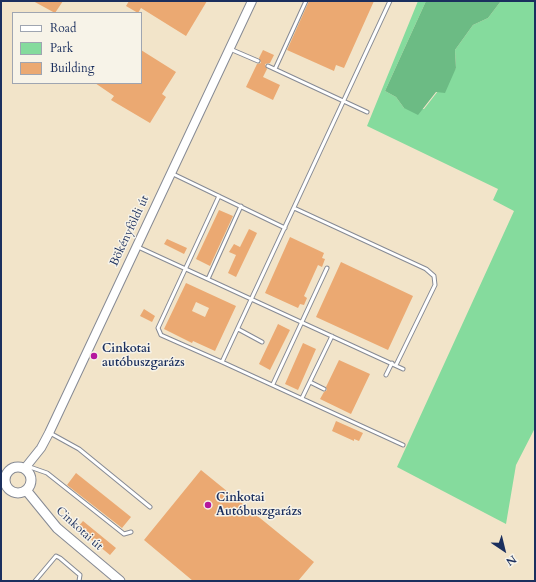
<!DOCTYPE html>
<meta charset="utf-8">
<style>
body{margin:0}
#map{position:relative;width:536px;height:582px;overflow:hidden;background:#f2e4c9;font-family:Cardo,serif}
canvas{display:block}
.frame{position:absolute;inset:0;border:2px solid #1b2f5e;pointer-events:none}
.legend{position:absolute;left:12px;top:12px;width:130px;height:72px;box-sizing:border-box;background:#f7f3e8;border:1px solid #9fa5b1;margin:0;padding:5px 7px;list-style:none;font-size:12px;color:#1b2f5e}
.legend li{display:flex;align-items:center;gap:8px;height:20px}
.legend b{width:20px;border:1px solid #9fa5b1}
.north{position:absolute;left:484px;top:530px;width:40px;height:40px;-webkit-text-stroke:3px #f7f3e8;paint-order:stroke;rotate:145deg;font-size:11px;font-weight:700;line-height:16px;text-align:center;color:#1b2f5e}
.north::after{content:'';display:block;margin:auto;width:14px;height:18px;background:#1b2f5e;clip-path:polygon(50% 0,100% 100%,50% 72%,0 100%)}
</style>
<div id="map">
<canvas width="536" height="582"></canvas>
<div class="frame"></div>
<ul class="legend">
<li><b style="height:5px;background:#fff"></b>Road</li>
<li><b style="height:11px;background:#85db9d"></b>Park</li>
<li><b style="height:11px;background:#eba972"></b>Building</li>
</ul>
<div class="north">N</div>
</div>
<script>
const c = document.querySelector('canvas').getContext('2d');
c.lineJoin = 'round';
function fillPath(path, color) {
  c.fillStyle = color;
  c.fill(path, 'evenodd');
}
function poly(rows) {
  const path = new Path2D();
  for (const r of rows) {
    if (r.length === 3) {
      path.moveTo(r[0] + r[2], r[1]);
      path.arc(r[0], r[1], r[2], 0, 2 * Math.PI);
      continue;
    }
    path.moveTo(r[0], r[1]);
    for (let i = 2; i < r.length; i += 2) path.lineTo(r[i], r[i + 1]);
  }
  return path;
}
function strokePath(path, color, width, dash) {
  c.strokeStyle = color;
  c.lineWidth = width;
  c.lineCap = dash ? 'butt' : 'round';
  c.setLineDash(dash || []);
  c.stroke(path);
}
function write(font, color, halo, rows, align = 'center') {
  c.font = font + ' Cardo,serif';
  c.lineWidth = 3;
  c.setLineDash([]);
  c.textBaseline = 'middle';
  c.strokeStyle = halo;
  c.fillStyle = color;
  for (const [text, x, y, turn = 0] of rows) {
    c.save();
    c.translate(x, y);
    c.rotate((+turn || 0) * Math.PI / 180);
    c.textAlign = isNaN(turn) ? turn : align;
    if (halo) c.strokeText(text, 0, 0);
    c.fillText(text, 0, 0);
    c.restore();
  }
}
const green = poly([
 [418,1,426,1,385,91,396,97,404,108,424,109,456,68,455,50,473,25,488,18,501,1,535,1,535,428,516,465,506,524,397,467,514,211,493,200,498,189,367,126]
]);
const forest = poly([
 [426,1,501,1,488,18,473,25,455,50,456,68,445,93,436,92,418,115,404,108,396,97,385,91]
]);
const building = poly([
 [33,1,63,1,55,13],
 [129,1,207,1,186,36,141,8,138,13,126,6],
 [309,1,374,1,344,68,336,65,334,71,287,50],
 [141,50,176,72,162,94,166,97,150,123,111,100,114,96,95,83,141,83],
 [263,50,274,55,270,63,265,64,267,69,263,77,280,85,273,100,246,87,257,64,261,63,259,58],
 [219,210,233,216,210,266,196,259],
 [249,229,257,233,236,277,228,273,236,255,229,252,234,244,240,247],
 [290,237,324,253,322,258,325,259,322,267,318,265,304,296,307,298,304,305,300,304,298,308,265,293],
 [167,239,187,248,184,254,164,244],
 [341,262,413,296,388,350,316,317],
 [186,283,236,306,215,351,193,341,192,343,164,329],
 [196,302,209,308,205,317,192,311],
 [144,309,155,316,152,322,140,316],
 [278,324,290,330,270,370,259,364],
 [303,343,316,349,298,390,285,384],
 [339,360,370,374,351,414,320,399,324,392,327,390,326,387],
 [336,421,363,433,359,441,354,439,354,441,332,431],
 [201,470,314,562,298,581,193,581,144,540],
 [76,473,131,517,122,528,67,485],
 [83,521,116,548,110,555,77,528]
]);
const service = poly([
 [390,1,222,362,403,445],
 [230,49,258,61],
 [268,66,367,112],
 [275,69,306,1],
 [171,173,285,228],
 [219,196,158,328,161,335,222,362],
 [294,208,426,269,434,276,435,285,396,365],
 [138,247,403,369],
 [208,279,241,206],
 [238,329,262,342],
 [386,375,392,363],
 [310,382,324,389],
 [273,384,327,268],
 [302,398,332,336],
 [50,433,79,449,150,507],
 [27,466,47,473,124,534,131,532],
 [35,581,56,556,60,558,80,575,79,581]
]);
const tertiary = poly([
 [25,468,41,448,49,433,252,1]
]);
const secondary = poly([
 [18,480,13],
 [26,490,57,528,120,581]
]);
const markers = [
 [94,356,4,"#b5179e"],
 [208,505,4,"#b5179e"]
];
const streetNames = [
 ["Bökényföldi út",130,231,-65],
 ["Cinkotai út",79,529,42]
];
const poiNames = [
 ["Cinkotai",102,349],
 ["autóbuszgarázs",102,363],
 ["Cinkotai",216,498],
 ["Autóbuszgarázs",216,512]
];
fillPath(green, '#85db9d');
fillPath(forest, '#6cbb84');
fillPath(building, '#eba972');
strokePath(service, '#868a94', 5);
strokePath(tertiary, '#868a94', 10);
strokePath(secondary, '#868a94', 11);
strokePath(service, '#fff', 3);
strokePath(tertiary, '#fff', 8);
strokePath(secondary, '#fff', 9);
for (const [x, y, r, color] of markers) {
  const dot = new Path2D();
  dot.arc(x, y, r, 0, 2 * Math.PI);
  c.fillStyle = color;
  c.fill(dot);
  strokePath(dot, '#f7f3e8', 1.5);
}
write('12px', '#1b2f5e', '#f7f3e8', streetNames);
write('bold 12px', '#1b2f5e', '#f7f3e8', poiNames, 'left');
</script>
